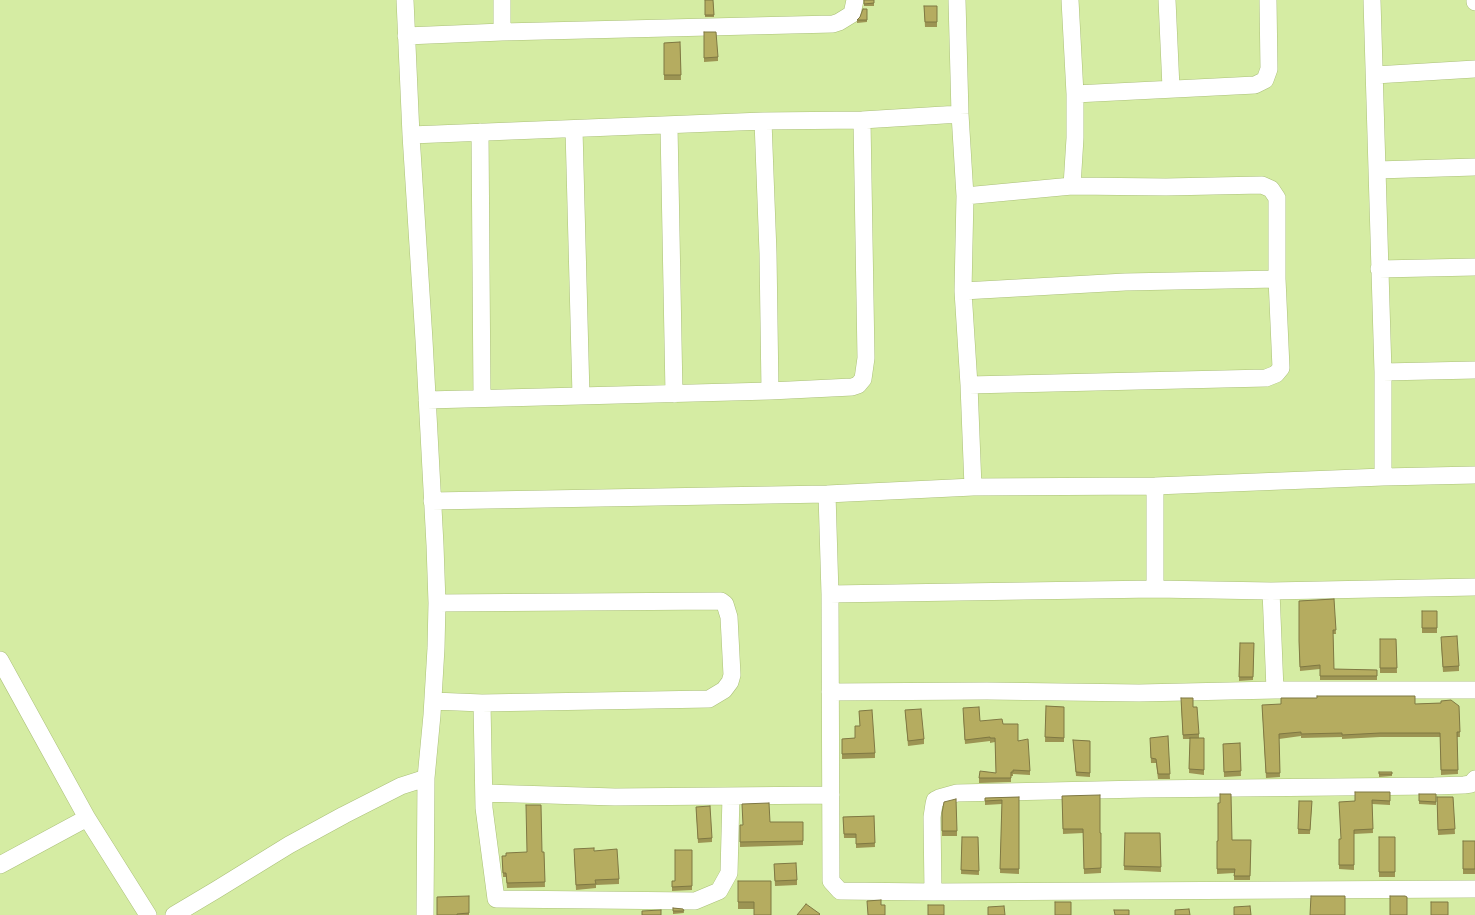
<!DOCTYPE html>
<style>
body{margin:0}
canvas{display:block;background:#d5eca3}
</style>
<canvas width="1475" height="915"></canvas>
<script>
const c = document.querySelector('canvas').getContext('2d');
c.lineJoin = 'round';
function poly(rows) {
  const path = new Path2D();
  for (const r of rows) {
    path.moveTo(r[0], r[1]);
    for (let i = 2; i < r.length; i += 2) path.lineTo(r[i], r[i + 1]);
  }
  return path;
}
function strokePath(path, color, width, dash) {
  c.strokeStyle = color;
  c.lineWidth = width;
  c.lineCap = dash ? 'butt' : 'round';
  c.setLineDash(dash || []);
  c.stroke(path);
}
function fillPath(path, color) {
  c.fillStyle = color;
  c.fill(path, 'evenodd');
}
const minor = poly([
 [405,0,411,135,424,340,435,545,437,603,436,648,432,715,426,778,425,915],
 [502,0,502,32],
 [957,0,960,114,965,196,963,291,969,385,973,487],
 [1070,0,1075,94,1075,138,1072,186],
 [1167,0,1171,88],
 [1372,0,1383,372,1383,477],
 [1475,0,1475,2],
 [406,36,502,32,833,24,839,22,852,14,855,0],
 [1375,75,1475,69],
 [1075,94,1255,85,1265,80,1269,69,1268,0],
 [763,121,768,253,770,391],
 [669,126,674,394],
 [574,129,581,396],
 [480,132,482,398],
 [411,135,763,121,862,120,960,114],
 [1377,170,1475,167],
 [965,196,1072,186,1166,187,1262,185,1271,189,1277,198,1277,279,1281,368,1276,374,1266,378,969,385],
 [1379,269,1475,267],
 [963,291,1125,282,1277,279],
 [1383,372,1475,370],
 [427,400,770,391,852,387,858,385,863,379,866,358,862,120],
 [827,494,830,594,831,881,840,891,933,892,1475,889],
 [432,501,827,494,973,487,1155,486,1383,477,1475,475],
 [1155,589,1155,486],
 [1271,591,1275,690],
 [830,594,1155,589,1271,591,1475,587],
 [0,660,87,818,148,915],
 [830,692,987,691,1139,693,1275,690,1475,690],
 [433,701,482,703,709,699,724,690,730,682,732,675,729,617,725,604,721,601,437,603],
 [482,703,484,808,496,899,695,901,719,891,729,873,731,796],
 [484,793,615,797,831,795],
 [0,865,87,818],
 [933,892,932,817,934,804,935,800,939,798,957,793,1142,789,1434,786,1464,785,1471,784,1475,779],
 [174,915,216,890,289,845,344,815,401,786,426,778]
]);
const wall = poly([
 [705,0,713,0,714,17,705,17],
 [864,0,874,0,874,6,864,6],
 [924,6,937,6,937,27,925,27],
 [867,9,867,22,857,23,857,20],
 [704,32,718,57,718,61,704,62],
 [680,42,681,80,664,80,664,43],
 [1334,599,1336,634,1333,634,1334,669,1377,670,1377,680,1320,680,1320,669,1300,671,1299,645,1299,601],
 [1422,611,1437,611,1437,633,1422,633],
 [1380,639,1396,639,1397,673,1380,673],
 [1441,642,1459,666,1459,671,1443,672],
 [1240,643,1254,643,1253,680,1239,681],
 [1181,702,1193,707,1199,734,1199,738,1204,738,1204,775,1189,773,1190,739,1183,739],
 [1441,703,1459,706,1460,737,1457,737,1458,774,1441,775,1440,737,1380,737,1342,739,1342,737,1301,738,1301,736,1279,739,1280,777,1266,778,1262,705,1415,704],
 [1046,706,1064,707,1064,742,1045,742],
 [905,710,924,739,924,744,908,746],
 [859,711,875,753,875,758,842,759,842,739,855,738,860,726],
 [963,713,980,721,1003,724,1018,741,1030,771,1030,775,1013,774,1013,776,1011,776,1011,782,979,783,979,778,996,773,995,742,990,743,990,741,965,744],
 [1168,736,1170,779,1158,779,1156,763,1151,763,1150,742],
 [1073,740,1090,741,1090,777,1076,776],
 [1240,743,1241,776,1224,777,1223,744],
 [1379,772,1392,772,1392,776,1379,777],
 [1390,792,1390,805,1372,804,1373,833,1354,834,1354,870,1339,869,1339,839,1341,839,1355,801],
 [1419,794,1436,794,1436,805,1419,804],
 [1062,796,1100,833,1101,833,1101,873,1084,874,1083,833,1063,834],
 [1019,797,1019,874,1000,873,1002,804,985,805,985,798],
 [1437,797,1453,797,1455,834,1438,835],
 [1312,801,1310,834,1298,834,1298,829],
 [696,807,712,838,712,842,698,843],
 [942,813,957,831,957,836,942,836],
 [874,816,875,847,856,848,856,838,844,838,843,817],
 [770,822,803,822,803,845,740,847,740,842],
 [1125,833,1160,833,1161,872,1124,870],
 [962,837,978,837,979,875,961,874],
 [1379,837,1395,837,1395,877,1379,877],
 [1232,840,1251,840,1250,880,1234,880,1234,873,1217,874,1217,841],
 [1463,841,1475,841,1475,874,1463,874],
 [692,850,692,890,672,891,672,881,675,881],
 [594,851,619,879,619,884,596,885,596,888,576,890,574,854],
 [544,852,545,887,507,888,506,877,503,877,502,856],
 [774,864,797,880,797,885,775,886],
 [738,881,771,881,754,909,738,909],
 [469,896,469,915,437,915],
 [673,908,683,909,684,913,673,914]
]);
const building = poly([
 [705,0,713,0,714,15,705,15,705,0],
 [864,0,874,0,874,3,864,4,864,0],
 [924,6,937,6,937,22,925,22,924,6],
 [863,9,867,9,867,20,857,20,860,17,863,9],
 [704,32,716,32,718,57,704,58,704,32],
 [680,42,681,75,664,75,664,43,680,42],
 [1334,599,1336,630,1333,630,1334,669,1377,670,1377,676,1320,676,1320,665,1300,667,1299,641,1299,601,1334,599],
 [1422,611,1437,611,1437,628,1422,628,1422,611],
 [1457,636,1459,666,1443,667,1441,637,1457,636],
 [1380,639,1396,639,1397,668,1380,668,1380,639],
 [1240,643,1254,643,1253,677,1239,677,1240,643],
 [1317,696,1415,696,1415,704,1441,703,1441,701,1451,700,1459,706,1460,732,1457,732,1458,770,1441,770,1440,733,1380,733,1342,735,1342,733,1301,734,1301,732,1279,734,1280,773,1266,773,1262,705,1281,704,1281,698,1317,698,1317,696],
 [1181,698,1193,698,1193,707,1197,707,1199,734,1183,735,1181,698],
 [1046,706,1064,707,1064,738,1045,737,1046,706],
 [979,707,980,721,1002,719,1003,724,1018,724,1018,741,1028,739,1030,771,1013,770,1013,772,1011,772,1011,778,979,778,980,771,996,773,995,738,990,738,990,737,965,740,963,708,979,707],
 [921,709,924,739,908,741,905,710,921,709],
 [872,710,875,753,842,754,842,739,855,738,855,726,860,726,859,711,872,710],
 [1168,736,1170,774,1158,774,1156,759,1151,758,1150,738,1168,736],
 [1190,738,1204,738,1204,770,1189,769,1190,738],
 [1073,740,1090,741,1090,773,1076,772,1073,740],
 [1240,743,1241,771,1224,772,1223,744,1240,743],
 [1379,772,1392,772,1392,774,1379,774,1379,772],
 [1355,792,1390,792,1390,801,1372,800,1373,829,1354,830,1354,865,1339,865,1339,839,1341,839,1339,802,1355,801,1355,792],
 [1220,794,1231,794,1232,840,1251,840,1250,876,1234,876,1235,869,1217,869,1217,841,1218,841,1218,803,1220,803,1220,794],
 [1419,794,1436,794,1436,802,1419,801,1419,794],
 [1100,795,1100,833,1101,833,1101,868,1084,869,1083,829,1063,829,1062,796,1100,795],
 [1019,797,1019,869,1000,869,1002,800,985,801,985,798,1019,797],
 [1437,797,1453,797,1455,829,1438,830,1437,797],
 [956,799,957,831,942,831,942,813,944,802,956,799],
 [1299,801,1312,801,1310,830,1298,829,1299,801],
 [769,803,770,822,803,822,803,841,740,842,740,825,743,825,742,804,769,803],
 [526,805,541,805,542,852,544,852,545,882,507,883,506,873,503,873,502,856,506,856,506,853,527,852,526,805],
 [710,806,712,838,698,839,696,807,710,806],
 [874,816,875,843,856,844,856,834,844,834,843,817,874,816],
 [1125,833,1160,833,1161,867,1124,866,1125,833],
 [962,837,978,837,979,871,961,870,962,837],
 [1379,837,1395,837,1395,872,1379,872,1379,837],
 [1463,841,1475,841,1475,869,1463,869,1463,841],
 [594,848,594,851,617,849,619,879,595,880,596,884,576,885,574,849,594,848],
 [675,850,692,850,692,886,672,887,672,881,675,881,675,850],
 [796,863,797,880,775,881,774,864,796,863],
 [738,881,771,881,771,915,754,915,754,902,738,902,738,881],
 [469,896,469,913,457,914,457,915,437,915,437,897,469,896],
 [1311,896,1345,896,1345,915,1310,915,1311,896],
 [1390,896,1405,896,1407,897,1407,915,1390,915,1390,896],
 [881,900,881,905,885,905,885,915,868,915,867,901,881,900],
 [1055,902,1071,902,1071,915,1055,915,1055,902],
 [1431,902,1448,902,1448,915,1431,915,1431,902],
 [806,904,820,914,819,915,797,915,806,904],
 [928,905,944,905,944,915,928,915,928,905],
 [1004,906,1005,915,988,915,988,907,1004,906],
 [1250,906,1251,915,1234,915,1234,907,1250,906],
 [673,908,683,909,684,911,673,911,673,908],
 [1189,909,1190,915,1175,915,1175,910,1189,909],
 [661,910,661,915,642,915,642,911,661,910],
 [1114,910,1129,910,1129,915,1115,915,1114,910]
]);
strokePath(minor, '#abc079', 18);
strokePath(minor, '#fff', 17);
fillPath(wall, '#9c9453');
fillPath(building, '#b5ac60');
strokePath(building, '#7f7843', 1);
</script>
